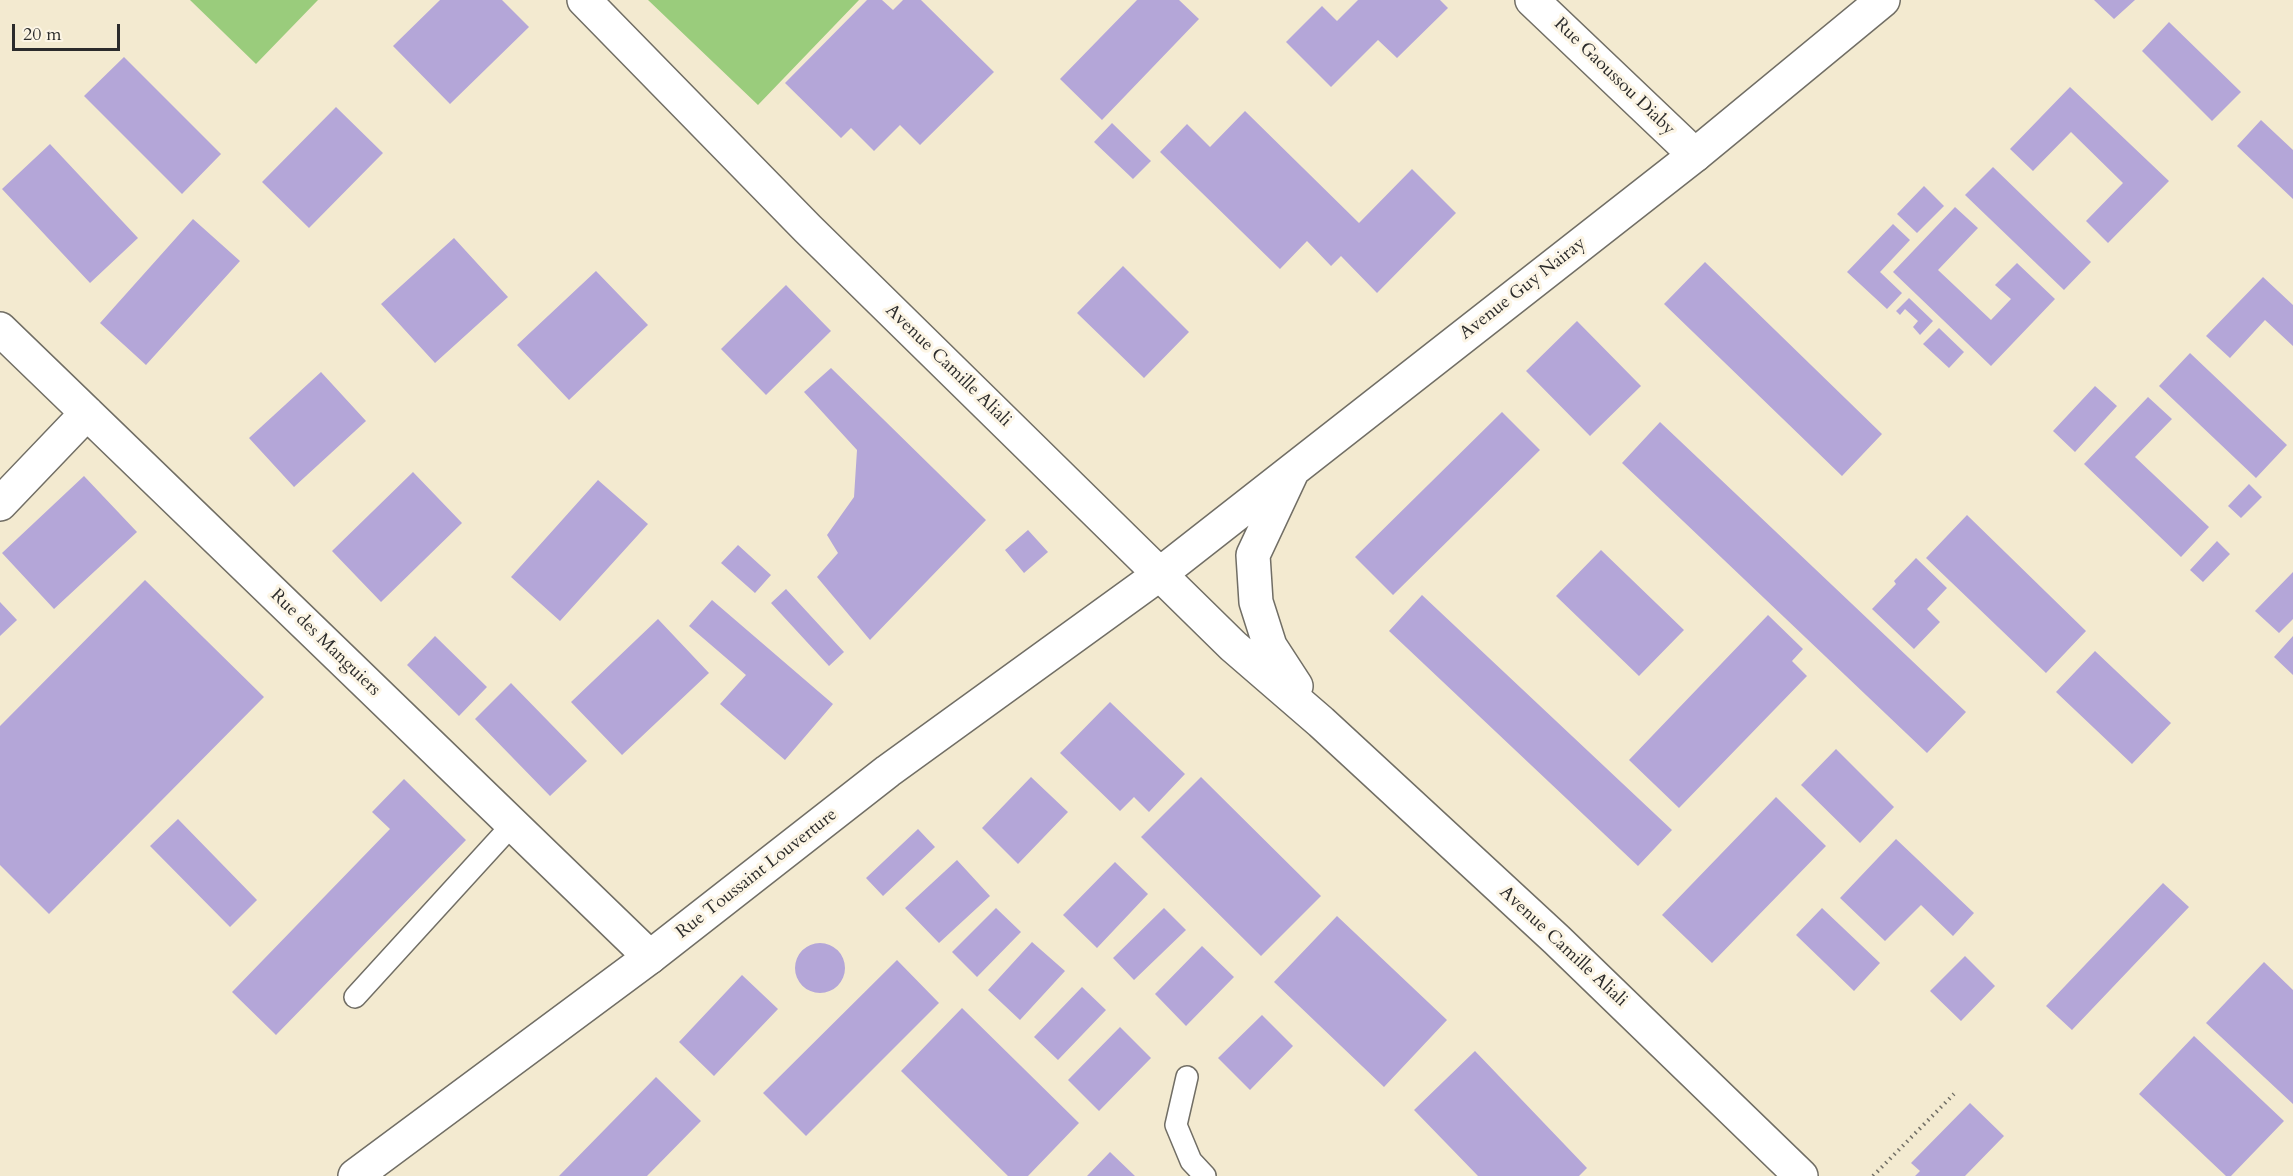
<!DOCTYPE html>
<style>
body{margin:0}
#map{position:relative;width:2293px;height:1176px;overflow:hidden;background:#f3ead0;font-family:Cardo,serif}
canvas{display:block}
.scale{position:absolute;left:12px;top:24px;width:108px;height:27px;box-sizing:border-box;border:3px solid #2b2b2b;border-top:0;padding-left:8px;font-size:18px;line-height:21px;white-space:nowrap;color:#2b2b2b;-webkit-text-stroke:4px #fcf5e5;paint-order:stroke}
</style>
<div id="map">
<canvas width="2293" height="1176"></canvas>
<div class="scale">20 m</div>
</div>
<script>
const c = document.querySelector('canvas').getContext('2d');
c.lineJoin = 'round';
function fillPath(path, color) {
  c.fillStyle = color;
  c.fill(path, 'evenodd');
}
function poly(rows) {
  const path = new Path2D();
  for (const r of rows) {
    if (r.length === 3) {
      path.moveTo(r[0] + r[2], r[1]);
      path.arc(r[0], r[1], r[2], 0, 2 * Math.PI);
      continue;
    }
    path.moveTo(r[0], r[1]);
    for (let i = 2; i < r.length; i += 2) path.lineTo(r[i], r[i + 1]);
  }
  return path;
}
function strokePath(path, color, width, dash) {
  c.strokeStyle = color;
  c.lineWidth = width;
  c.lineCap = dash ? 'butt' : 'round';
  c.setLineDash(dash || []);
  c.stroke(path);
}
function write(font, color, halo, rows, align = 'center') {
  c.font = font + ' Cardo,serif';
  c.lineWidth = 6;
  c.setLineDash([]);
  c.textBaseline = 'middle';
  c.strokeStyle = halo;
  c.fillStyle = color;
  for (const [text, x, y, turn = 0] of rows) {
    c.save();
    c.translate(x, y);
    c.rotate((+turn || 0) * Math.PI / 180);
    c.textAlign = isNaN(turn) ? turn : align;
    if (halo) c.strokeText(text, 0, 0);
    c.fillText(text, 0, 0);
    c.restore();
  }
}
const green = poly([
 [190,0,318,0,256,64],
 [648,0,859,0,758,105]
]);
const building = poly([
 [440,0,502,0,529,27,450,104,393,46],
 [867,0,882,0,893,10,903,0,921,0,994,72,920,145,900,125,874,151,851,128,841,138,785,83],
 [1137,0,1179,0,1199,19,1102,120,1060,79],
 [1358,0,1440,0,1448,8,1397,58,1378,40,1331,87,1286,42,1322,6,1337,21],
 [2094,0,2135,0,2114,19],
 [2169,22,2241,92,2212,121,2142,51],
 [124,57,221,154,182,194,84,96],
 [2070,87,2169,181,2108,243,2086,221,2123,183,2071,132,2033,171,2010,149],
 [336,107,383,153,309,228,262,182],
 [1245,111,1359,223,1412,169,1456,213,1377,293,1341,256,1331,266,1307,241,1280,269,1160,152,1187,124,1210,147],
 [2261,120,2293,150,2293,199,2237,146],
 [1112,123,1151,161,1133,179,1094,142],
 [50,144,138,238,90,283,2,189],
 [1993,167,2091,262,2064,290,1965,195],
 [1924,186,1944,206,1917,233,1897,214],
 [1955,207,1978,228,1938,270,1991,320,2011,299,1995,285,2017,263,2055,299,1991,366,1893,272],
 [193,219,240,261,146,365,100,323],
 [1893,224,1910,240,1880,272,1902,293,1887,309,1847,272],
 [454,238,508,297,435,363,381,304],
 [1705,262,1882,434,1842,476,1664,304],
 [1123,266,1189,332,1144,378,1077,313],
 [596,271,648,325,569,400,517,345],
 [2263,277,2293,305,2293,346,2265,320,2230,358,2206,336],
 [786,285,831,331,766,395,721,349],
 [1909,298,1933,321,1920,335,1913,327,1918,321,1905,309,1900,315,1896,311],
 [1577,321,1641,386,1590,436,1526,371],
 [1939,328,1964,352,1949,368,1923,344],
 [2190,353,2287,445,2256,478,2159,386],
 [831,368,986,520,870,640,817,577,838,553,827,535,854,497,857,450,804,392],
 [321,372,366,421,294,487,249,438],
 [2095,386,2117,406,2075,452,2053,431],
 [2148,397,2172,419,2135,457,2209,527,2181,557,2084,464],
 [1502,412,1540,450,1393,595,1355,557],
 [1660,422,1966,712,1927,753,1622,463],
 [413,472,462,523,381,602,332,551],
 [84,476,137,532,54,609,2,553],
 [598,480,648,524,560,621,511,577],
 [2249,484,2262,497,2241,518,2228,506],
 [1967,515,2086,631,2046,673,1926,558],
 [1028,530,1048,552,1024,573,1005,550],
 [2217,541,2230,554,2203,582,2190,570],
 [738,545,771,575,755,593,721,563],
 [1601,550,1684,630,1639,676,1556,596],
 [1916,558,1947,588,1927,609,1940,622,1914,649,1872,609,1896,584,1894,581],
 [2293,572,2293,619,2279,633,2255,611],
 [145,580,264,697,49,914,0,865,0,726],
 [786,589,844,652,829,666,771,603],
 [1422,595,1672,830,1638,866,1389,631],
 [712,600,833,704,785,760,720,704,746,675,689,626],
 [0,602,17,620,0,636],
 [1768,615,1803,649,1792,661,1807,676,1679,808,1629,760],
 [658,619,709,673,622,755,571,702],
 [435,636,487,687,459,716,407,665],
 [2293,636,2293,675,2274,657],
 [2095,651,2171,723,2132,764,2056,692],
 [511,683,587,761,550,796,475,719],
 [1110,702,1185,774,1149,812,1134,797,1120,811,1060,753],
 [1836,749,1894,807,1860,843,1801,785],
 [1031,777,1068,812,1018,864,982,828],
 [1201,777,1321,896,1261,956,1141,837],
 [404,779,466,840,276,1035,232,992,390,829,372,812],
 [1776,797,1826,846,1712,963,1662,915],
 [178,819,257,900,230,927,150,846],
 [918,829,935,847,883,896,866,878],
 [1896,839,1974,913,1953,936,1921,905,1885,941,1840,898],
 [957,860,990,896,939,943,905,908],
 [1115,862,1148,894,1097,948,1063,915],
 [2163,883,2189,907,2072,1030,2046,1006],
 [996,908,1021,932,977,977,952,952],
 [1164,908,1186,930,1134,980,1113,958],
 [1822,908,1880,963,1854,991,1796,935],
 [1337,916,1447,1020,1384,1087,1274,982],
 [1032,942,1065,971,1020,1020,988,990],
 [820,968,25],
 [1202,946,1234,977,1186,1026,1155,994],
 [1965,956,1995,986,1961,1021,1930,991],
 [897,960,939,1003,806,1136,763,1093],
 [2264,962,2293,990,2293,1104,2206,1023],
 [742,975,778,1009,714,1076,679,1042],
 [1082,987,1106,1010,1058,1060,1034,1037],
 [962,1008,1079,1123,1028,1176,1008,1176,901,1071],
 [1262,1015,1293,1046,1250,1090,1218,1058],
 [1120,1027,1151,1058,1099,1111,1068,1080],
 [2194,1036,2284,1121,2231,1176,2226,1176,2139,1094],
 [1475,1051,1587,1168,1579,1176,1478,1176,1414,1110],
 [656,1077,701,1121,647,1176,559,1176],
 [1970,1103,2004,1136,1965,1176,1915,1176,1920,1171,1911,1163],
 [1110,1152,1135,1176,1087,1176]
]);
const path = poly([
 [1873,1176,1954,1094]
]);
const lane = poly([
 [355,997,512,825],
 [1187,1077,1176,1125,1191,1161,1205,1176]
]);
const street = poly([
 [1695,155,1883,0],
 [0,329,650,957],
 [0,504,87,413]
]);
const secondary = poly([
 [584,0,808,229,1233,646,1321,722,1557,940,1801,1176],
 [1291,474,1253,555,1256,602,1270,646,1296,686],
 [355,1176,650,957,888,771,1160,574,1695,155,1532,0]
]);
const streetNames = [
 ["Rue Gaoussou Diaby",1614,77,44],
 ["Avenue Guy Nairay",1523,289,-38],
 ["Avenue Camille Aliali",948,366,44],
 ["Rue des Manguiers",325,643,44],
 ["Rue Toussaint Louverture",757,874,-38],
 ["Avenue Camille Aliali",1563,947,43]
];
fillPath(green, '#9acc7c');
fillPath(building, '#b4a6d8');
strokePath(lane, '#716e65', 24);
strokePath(street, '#716e65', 36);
strokePath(secondary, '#716e65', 36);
strokePath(path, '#716e65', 4, [1.5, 4.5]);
strokePath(lane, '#fff', 21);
strokePath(street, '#fff', 33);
strokePath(secondary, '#fff', 33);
write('18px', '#2b2b2b', '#fcf5e5', streetNames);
</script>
